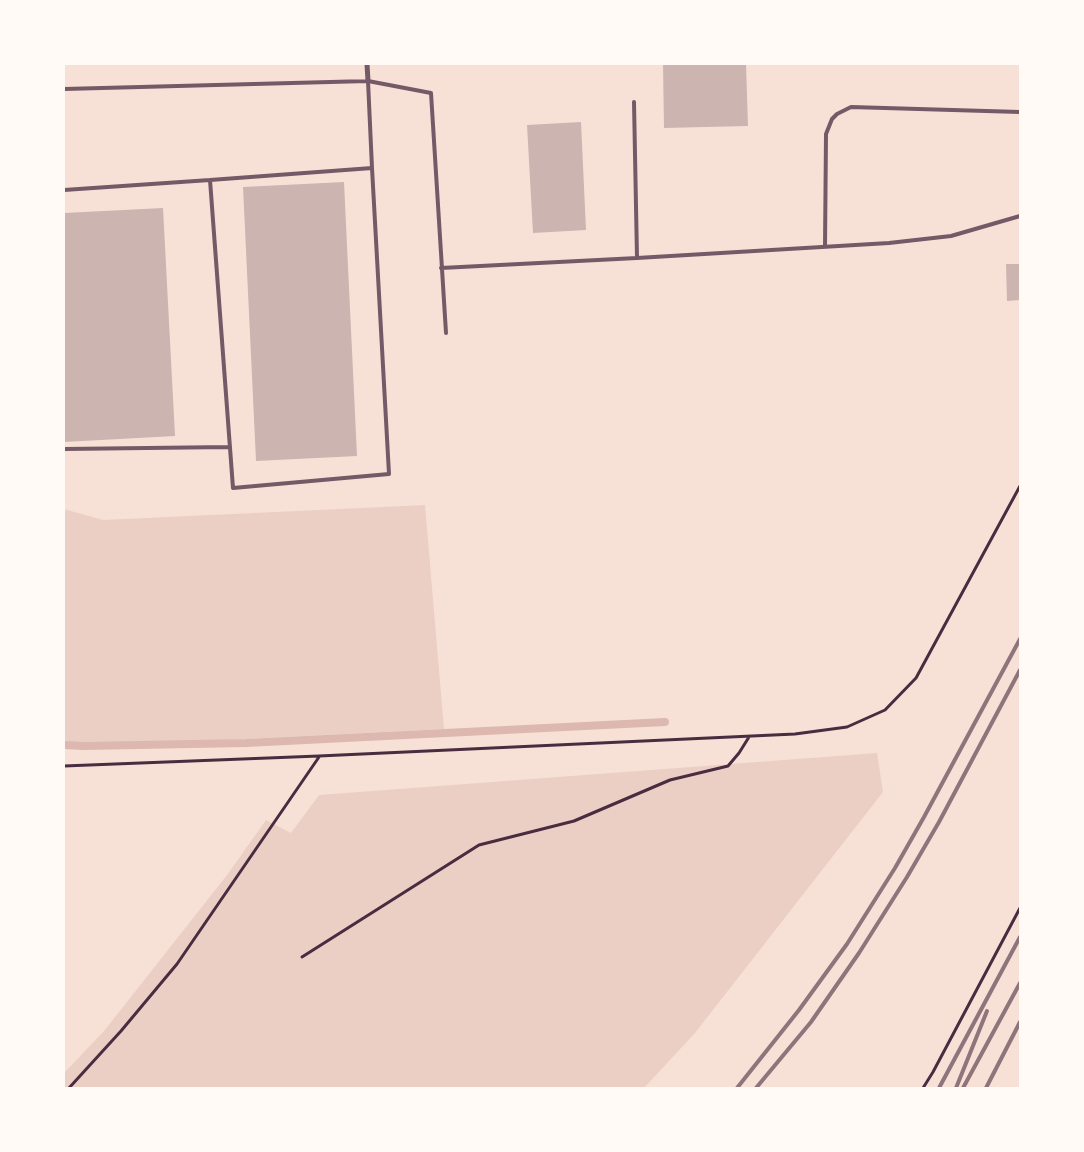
<!DOCTYPE html>
<style>
body{margin:0}
#map{position:relative;width:1084px;height:1152px;overflow:hidden;background:#f7e1d7;font-family:"Noto Sans",sans-serif}
canvas{display:block}
.frame{position:absolute;inset:0;border:65px solid #fffaf5;pointer-events:none}
</style>
<div id="map">
<canvas width="1084" height="1152"></canvas>
<div class="frame"></div>
</div>
<script>
const c = document.querySelector('canvas').getContext('2d');
c.lineJoin = 'round';
function fillPath(path, color) {
  c.fillStyle = color;
  c.fill(path, 'evenodd');
}
function poly(rows) {
  const path = new Path2D();
  for (const r of rows) {
    path.moveTo(r[0], r[1]);
    for (let i = 2; i < r.length; i += 2) path.lineTo(r[i], r[i + 1]);
  }
  return path;
}
function strokePath(path, color, width, dash) {
  c.strokeStyle = color;
  c.lineWidth = width;
  c.lineCap = dash ? 'butt' : 'round';
  c.setLineDash(dash || []);
  c.stroke(path);
}
const green = poly([
 [425,505,444,729,64,748,64,509,103,520],
 [877,753,883,792,695,1033,644,1088,64,1088,64,1073,104,1031,227,875,266,820,291,833,319,795]
]);
const stream = poly([
 [64,745,84,746,246,743,665,722]
]);
const building = poly([
 [663,64,746,64,748,126,664,128],
 [581,122,586,230,533,233,527,125],
 [344,182,357,456,256,461,243,187],
 [163,208,175,436,64,442,64,213],
 [1006,264,1020,264,1020,300,1007,301]
]);
const path = poly([
 [64,766,319,756,795,734,847,727,885,710,916,678,1020,486],
 [302,957,479,845,574,821,670,780,728,766,739,753,749,737],
 [69,1088,121,1031,177,964,319,757],
 [923,1088,933,1072,1020,908]
]);
const service = poly([
 [368,81,372,168,389,474,233,488,210,180,372,168],
 [64,89,368,81,431,93,446,333],
 [634,102,637,258],
 [64,190,210,180],
 [825,247,826,134,832,119,837,114,851,107,1020,112],
 [441,268,637,258,889,243,951,236,1020,216],
 [64,449,229,447]
]);
const minor = poly([
 [367,64,368,81]
]);
const rail = poly([
 [737,1088,799,1010,847,944,895,868,924,817,1020,639],
 [756,1088,811,1022,859,953,907,877,939,822,1020,670],
 [939,1088,1020,937],
 [956,1088,987,1011],
 [963,1088,1020,983],
 [986,1088,1020,1022]
]);
fillPath(green, '#ebcfc5');
strokePath(stream, '#dcb8b0', 8);
fillPath(building, '#ccb4b1');
strokePath(path, '#4a2c40', 3);
strokePath(service, '#755966', 4);
strokePath(minor, '#755966', 5);
strokePath(rail, '#8f747c', 4);
</script>
